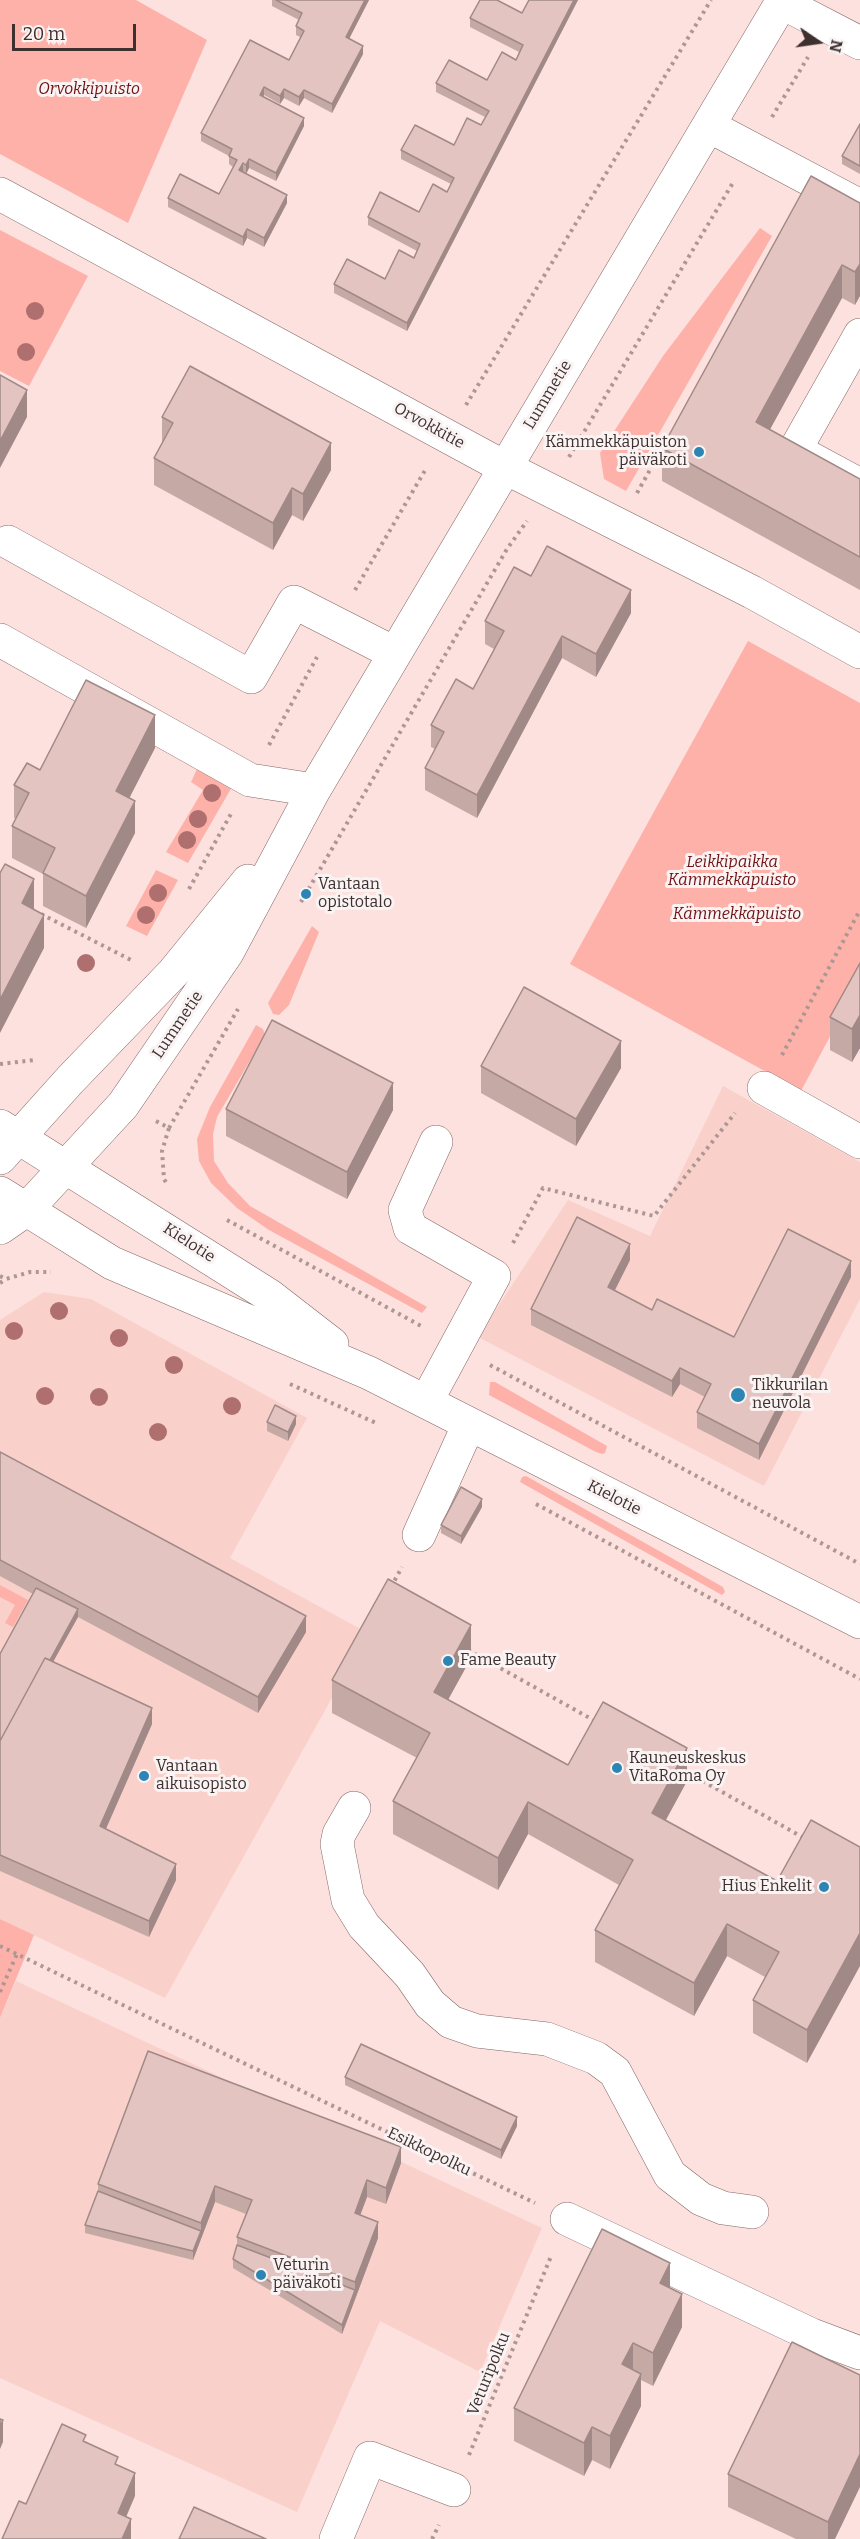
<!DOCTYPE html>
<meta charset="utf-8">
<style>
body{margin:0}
#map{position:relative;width:860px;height:2539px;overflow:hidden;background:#fce1de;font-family:Bitter,serif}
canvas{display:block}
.north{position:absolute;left:788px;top:12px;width:60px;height:60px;-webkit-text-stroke:4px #faf3f3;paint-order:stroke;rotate:103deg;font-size:16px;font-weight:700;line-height:24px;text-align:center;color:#3d302f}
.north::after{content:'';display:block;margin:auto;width:21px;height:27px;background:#3d302f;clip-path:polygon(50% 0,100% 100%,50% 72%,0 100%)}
.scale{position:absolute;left:12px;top:24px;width:124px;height:27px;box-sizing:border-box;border:3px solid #3d302f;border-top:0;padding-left:8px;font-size:18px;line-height:21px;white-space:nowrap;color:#3d302f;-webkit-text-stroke:4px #faf3f3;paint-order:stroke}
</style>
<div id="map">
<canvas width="860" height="2539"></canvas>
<div class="north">N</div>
<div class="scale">20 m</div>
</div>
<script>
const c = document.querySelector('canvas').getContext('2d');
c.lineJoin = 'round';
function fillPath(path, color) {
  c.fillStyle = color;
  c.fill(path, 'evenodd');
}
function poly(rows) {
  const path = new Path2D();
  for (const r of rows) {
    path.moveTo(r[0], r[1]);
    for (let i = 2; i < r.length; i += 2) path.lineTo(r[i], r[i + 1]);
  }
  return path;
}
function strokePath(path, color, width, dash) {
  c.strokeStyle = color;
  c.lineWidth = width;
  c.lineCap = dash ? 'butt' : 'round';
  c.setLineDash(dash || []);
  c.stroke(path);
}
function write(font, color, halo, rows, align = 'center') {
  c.font = font + ' Bitter,serif';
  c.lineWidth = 6;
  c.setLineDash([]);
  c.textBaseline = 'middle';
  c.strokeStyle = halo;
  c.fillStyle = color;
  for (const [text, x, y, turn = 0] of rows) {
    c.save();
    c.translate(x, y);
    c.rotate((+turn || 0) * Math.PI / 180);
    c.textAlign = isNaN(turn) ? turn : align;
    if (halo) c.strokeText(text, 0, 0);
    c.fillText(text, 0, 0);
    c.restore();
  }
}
const built = poly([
 [723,1086,860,1162,860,1299,764,1486,478,1337,568,1200,650,1236],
 [44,1292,91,1299,307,1418,230,1558,368,1633,165,1998,0,1919,0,1320],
 [16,1981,542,2228,480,2372,380,2321,297,2512,0,2378,0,2018]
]);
const green = poly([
 [0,0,136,0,207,40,128,223,0,154],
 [760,228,772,236,626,491,604,479,600,453,663,356],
 [0,230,88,276,29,386,0,371],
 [748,641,860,703,860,980,801,1091,570,964],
 [198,767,232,787,188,863,166,852,203,790,191,782],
 [156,870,178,880,147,936,126,926],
 [312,926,319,932,289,1005,279,1015,273,1014,268,1003],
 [256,1025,263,1029,265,1035,217,1117,213,1134,214,1161,228,1183,250,1206,427,1307,422,1313,269,1230,237,1208,211,1183,199,1161,197,1139,210,1107],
 [490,1382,495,1382,607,1446,605,1453,602,1454,596,1452,489,1395],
 [526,1476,723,1587,725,1592,722,1595,520,1482,522,1477],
 [0,1585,28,1600,13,1627,5,1623,15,1605,0,1597],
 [0,1919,34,1935,0,2018]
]);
const path = poly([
 [772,117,808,57],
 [466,405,711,0],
 [569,457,734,181],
 [637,493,664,445],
 [355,590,427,467],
 [269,745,317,657],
 [189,889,232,812],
 [301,902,507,549,527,521],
 [41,914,133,961],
 [782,1055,860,910],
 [0,1064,35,1060],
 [156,1121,169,1128,162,1151,164,1179,167,1184],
 [169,1128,238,1009],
 [227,1220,423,1327],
 [513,1243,543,1188,654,1216,735,1113],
 [0,1276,6,1279,30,1272,51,1272],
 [0,1283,6,1279],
 [490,1365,860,1564],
 [290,1384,376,1423],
 [536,1504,860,1679],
 [391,1587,402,1567],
 [468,1650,595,1721],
 [683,1770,804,1838],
 [0,1946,535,2203],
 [0,1992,17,1954],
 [469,2455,552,2254],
 [432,2539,439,2525]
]);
const minor = poly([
 [781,2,860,43],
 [709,126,860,206],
 [0,194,504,467,752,592,860,652],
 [860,335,795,450,860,485],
 [8,542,251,677,294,602,394,653],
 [0,640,250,780,314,790],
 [764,1088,860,1142],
 [0,1126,270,1296,332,1344],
 [0,1158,70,1080,173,973,248,881],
 [0,1193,112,1263,369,1373,860,1622],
 [0,1228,26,1210,123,1105,227,953,314,790,783,0],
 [426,1402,494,1276,410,1228,405,1210,436,1142],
 [419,1535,469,1424],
 [354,1808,339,1834,337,1844,348,1900,364,1926,410,1975,430,2004,451,2022,477,2031,547,2039,596,2058,615,2072,670,2175,701,2199,723,2208,752,2212],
 [567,2219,812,2335,860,2353],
 [336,2539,370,2458,454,2490]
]);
const trees = [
 [35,311],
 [26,352],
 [212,793],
 [198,819],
 [187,840],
 [158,893],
 [146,915],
 [86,963],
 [59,1311],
 [14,1331],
 [119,1338],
 [174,1365],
 [45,1396],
 [99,1397],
 [232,1406],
 [158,1432]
];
const wall = poly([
 [272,0,369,0,349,38,363,54,332,113,304,98,299,106,284,98,280,104,264,95,263,97,304,126,276,181,249,168,246,174,287,203,264,247,247,238,243,246,168,207,168,198,219,194,233,167,229,164,229,156,201,141,201,133,289,60,300,37,296,35,296,26,299,20,272,6],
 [578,0,407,331,334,293,334,284,385,279,414,258,417,251,368,225,368,217,419,212,447,192,451,184,401,159,401,150,454,145,481,125,485,117,436,92,436,83,487,80,516,60,519,52,470,27,470,18,522,13],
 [860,124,860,174,842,164,842,156],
 [860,203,855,305,842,298,770,429,860,479,860,590,662,481,662,448],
 [162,417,331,470,303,521,292,515,273,550,154,485,154,458,162,443],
 [531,576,631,613,596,677,562,658,477,818,425,790,425,768,435,749,431,747,431,725,473,689,494,649,485,644,485,621],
 [155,748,129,798,135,833,86,928,43,906,43,874,12,858,12,826,16,819,14,818,14,785,40,770],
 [860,963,860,1048,852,1062,830,1050,830,1017],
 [481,1066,621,1068,576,1146,481,1093],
 [226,1109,393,1110,347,1199,226,1136],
 [630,1260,614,1291,652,1310,734,1337,851,1277,759,1460,697,1428,697,1412,705,1397,680,1384,672,1397,531,1325,531,1309],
 [267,1422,296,1424,288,1441,267,1431],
 [0,1452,306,1632,258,1713,78,1617,53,1661,152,1724,106,1829,176,1880,149,1937,0,1871,0,1654,33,1594,0,1576],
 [482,1507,461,1544,441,1533,441,1525],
 [471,1658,448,1700,568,1765,687,1781,666,1820,777,1881,811,1820,807,2063,753,2033,753,2000,765,1977,727,1956,694,2016,595,1962,595,1930,619,1885,528,1834,498,1890,393,1834,393,1801,417,1758,332,1713,332,1680],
 [345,2077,517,2126,501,2159,345,2085],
 [401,2163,386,2204,367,2197,360,2215,378,2238,342,2334,233,2268,233,2259,237,2245,237,2237,246,2214,215,2202,193,2260,85,2233,85,2225,98,2191,98,2184],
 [670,2288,682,2327,653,2386,641,2380,641,2406,610,2469,592,2460,584,2476,514,2441,514,2408],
 [792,2342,835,2539,796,2539,728,2507,728,2474]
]);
const shadedWall = poly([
 [365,0,369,0,346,45,346,37],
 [574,0,578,0,407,331,407,323],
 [363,46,363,54,332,113,332,104],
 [264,87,264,95,260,103,260,95],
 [284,89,284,98,280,104,280,96],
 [304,90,304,98,299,106,299,97],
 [304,118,304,126,276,181,276,173],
 [249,159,249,168,246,174,246,165],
 [243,163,243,172,239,170],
 [287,195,287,203,264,247,264,238],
 [247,229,247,238,243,246,243,237],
 [860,264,860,296,855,305,855,272],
 [842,265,842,298,756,455,756,422],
 [27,390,27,417,0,468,0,441],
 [331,443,331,470,303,521,303,494],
 [292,488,292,515,273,550,273,523],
 [631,590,631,613,596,677,596,654],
 [562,636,562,658,477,818,477,795],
 [155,715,155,748,116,824,116,791],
 [135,801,135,833,86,928,86,896],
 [34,879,34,911,22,903],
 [44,915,44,948,0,1033,0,1000],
 [860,1015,860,1048,852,1062,852,1029],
 [621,1041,621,1068,576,1146,576,1119],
 [393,1083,393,1110,347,1199,347,1172],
 [630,1244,630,1260,608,1304,608,1287],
 [851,1261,851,1277,759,1460,759,1444],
 [680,1368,680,1384,672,1397,672,1381],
 [296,1416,296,1424,288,1441,288,1432],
 [482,1499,482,1507,461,1544,461,1536],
 [78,1609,78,1617,0,1758,0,1750],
 [306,1616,306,1632,258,1713,258,1697],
 [471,1625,471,1658,434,1725,434,1692],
 [152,1708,152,1724,100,1842,100,1826],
 [687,1748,687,1781,652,1845,652,1813],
 [528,1802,528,1834,498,1890,498,1858],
 [176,1864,176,1880,149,1937,149,1921],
 [727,1924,727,1956,694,2016,694,1983],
 [860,1933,860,1966,807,2063,807,2030],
 [517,2117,517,2126,501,2159,501,2150],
 [401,2147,401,2163,386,2204,386,2188],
 [367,2180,367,2197,355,2229,355,2213],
 [215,2186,215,2202,193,2260,193,2251,201,2231,201,2223],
 [378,2222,378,2238,342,2334,342,2325,355,2290,355,2282],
 [670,2263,670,2296,660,2283],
 [682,2294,682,2327,653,2386,653,2353],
 [633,2343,633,2376,622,2364],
 [641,2374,641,2406,610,2469,610,2436],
 [3,2420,3,2442,0,2449,0,2427],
 [592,2427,592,2460,584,2476,584,2443],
 [860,2454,860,2487,835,2539,828,2539,828,2522],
 [135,2473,135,2496,118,2536,118,2513],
 [131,2519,131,2539,122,2539]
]);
const building = poly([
 [276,0,365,0,346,37,363,46,332,104,304,90,299,97,284,89,280,96,264,87,260,95,304,118,276,173,249,159,246,165,243,163,239,170,287,195,264,238,247,229,243,237,168,198,180,174,219,194,237,160,229,156,232,149,201,133,250,40,289,60,304,31,296,26,302,13,276,0],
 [480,0,497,0,522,13,529,0,574,0,407,323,334,284,347,259,385,279,399,250,414,258,420,244,368,217,380,192,419,212,433,184,447,192,454,178,401,150,415,125,454,145,467,118,481,125,489,111,436,83,449,60,487,80,502,52,516,60,523,45,470,18,480,0],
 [860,124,860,166,842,156,860,124],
 [811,176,860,203,860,264,855,272,842,265,756,422,860,479,860,557,662,448,811,176],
 [190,366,331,443,303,494,292,488,273,523,154,458,173,423,162,417,190,366],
 [0,375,27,390,0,441,0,375],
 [547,546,631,590,596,654,562,636,477,795,425,768,444,732,431,725,456,679,473,689,504,631,485,621,514,567,531,576,547,546],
 [86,680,155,715,116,791,135,801,86,896,43,873,55,848,12,826,29,793,14,785,27,763,40,770,86,680],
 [5,864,34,879,22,903,44,915,0,1000,0,873,5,864],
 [860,963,860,1015,852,1029,830,1017,860,963],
 [524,987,621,1041,576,1119,481,1066,524,987],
 [272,1020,393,1083,347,1172,226,1109,272,1020],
 [577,1217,630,1244,608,1287,652,1310,657,1299,734,1337,788,1229,851,1261,759,1444,697,1412,711,1384,680,1368,672,1381,531,1309,577,1217],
 [275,1405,296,1416,288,1432,267,1422,275,1405],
 [0,1452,306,1616,258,1697,0,1560,0,1452],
 [461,1487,482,1499,461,1536,441,1525,461,1487],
 [388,1579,471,1625,434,1692,568,1765,603,1702,687,1748,652,1813,777,1881,811,1820,860,1847,860,1933,807,2030,753,2000,779,1952,727,1924,694,1983,595,1930,633,1860,528,1802,498,1858,393,1801,430,1733,332,1680,388,1579],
 [36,1588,78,1609,50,1660,45,1658,0,1741,0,1654,36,1588],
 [45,1658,152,1708,100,1826,176,1864,149,1921,0,1855,0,1741,45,1658],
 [361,2044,517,2117,501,2150,345,2077,361,2044],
 [148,2051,401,2147,386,2188,367,2180,355,2213,378,2222,355,2282,237,2237,252,2200,215,2186,201,2223,98,2184,148,2051],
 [98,2191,201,2231,193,2251,85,2225,98,2191],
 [602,2229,670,2263,660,2283,682,2294,653,2353,633,2343,622,2364,641,2374,610,2436,592,2427,584,2443,514,2408,602,2229],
 [237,2245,355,2290,342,2325,233,2259,237,2245],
 [792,2342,860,2375,860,2454,828,2522,728,2474,792,2342],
 [0,2419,3,2420,0,2427,0,2419],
 [62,2424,86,2435,83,2441,118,2457,115,2464,135,2473,118,2513,131,2519,122,2539,2,2539,19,2501,26,2504,62,2424],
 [194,2507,266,2539,179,2539,194,2507]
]);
const markers = [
 [699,452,6,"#2c85b3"],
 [306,894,6,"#2c85b3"],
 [738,1395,8,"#2c85b3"],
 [448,1661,6,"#2c85b3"],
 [617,1768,6,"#2c85b3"],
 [144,1776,6,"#2c85b3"],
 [824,1887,6,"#2c85b3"],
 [261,2275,6,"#2c85b3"]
];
const parkNames = [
 ["Orvokkipuisto",89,90],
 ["Leikkipaikka",732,863],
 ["Kämmekkäpuisto",732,881],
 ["Kämmekkäpuisto",737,915]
];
const streetNames = [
 ["Lummetie",548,395,-59],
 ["Orvokkitie",429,426,29],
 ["Lummetie",178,1025,-56],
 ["Kielotie",189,1243,33],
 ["Kielotie",614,1498,27],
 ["Esikkopolku",429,2152,26],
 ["Veturipolku",489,2374,-68]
];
const poiNames = [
 ["Kämmekkäpuiston",687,443,"right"],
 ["päiväkoti",687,461,"right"],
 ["Vantaan",318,885],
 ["opistotalo",318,903],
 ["Tikkurilan",752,1386],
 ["neuvola",752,1404],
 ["Fame Beauty",460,1661],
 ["Kauneuskeskus",629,1759],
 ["VitaRoma Oy",629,1777],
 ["Vantaan",156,1767],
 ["aikuisopisto",156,1785],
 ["Hius Enkelit",812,1887,"right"],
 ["Veturin",273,2266],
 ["päiväkoti",273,2284]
];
fillPath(built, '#fad0cb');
fillPath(green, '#feb1a9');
strokePath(minor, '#846764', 34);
strokePath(path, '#ac9795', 4, [3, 4.5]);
strokePath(minor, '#fff', 33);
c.fillStyle = '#af6f6f';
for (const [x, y] of trees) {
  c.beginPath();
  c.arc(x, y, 9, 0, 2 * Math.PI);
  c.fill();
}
fillPath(wall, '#c4a9a5');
fillPath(shadedWall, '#a08986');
fillPath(building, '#e4c4c0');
strokePath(building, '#a08986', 1.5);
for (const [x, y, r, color] of markers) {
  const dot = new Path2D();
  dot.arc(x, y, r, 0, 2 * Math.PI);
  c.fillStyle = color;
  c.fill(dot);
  strokePath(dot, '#faf3f3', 2);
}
write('italic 16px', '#701214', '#faf3f3', parkNames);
write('16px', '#3d302f', '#faf3f3', streetNames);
write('16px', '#3d302f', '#faf3f3', poiNames, 'left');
</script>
